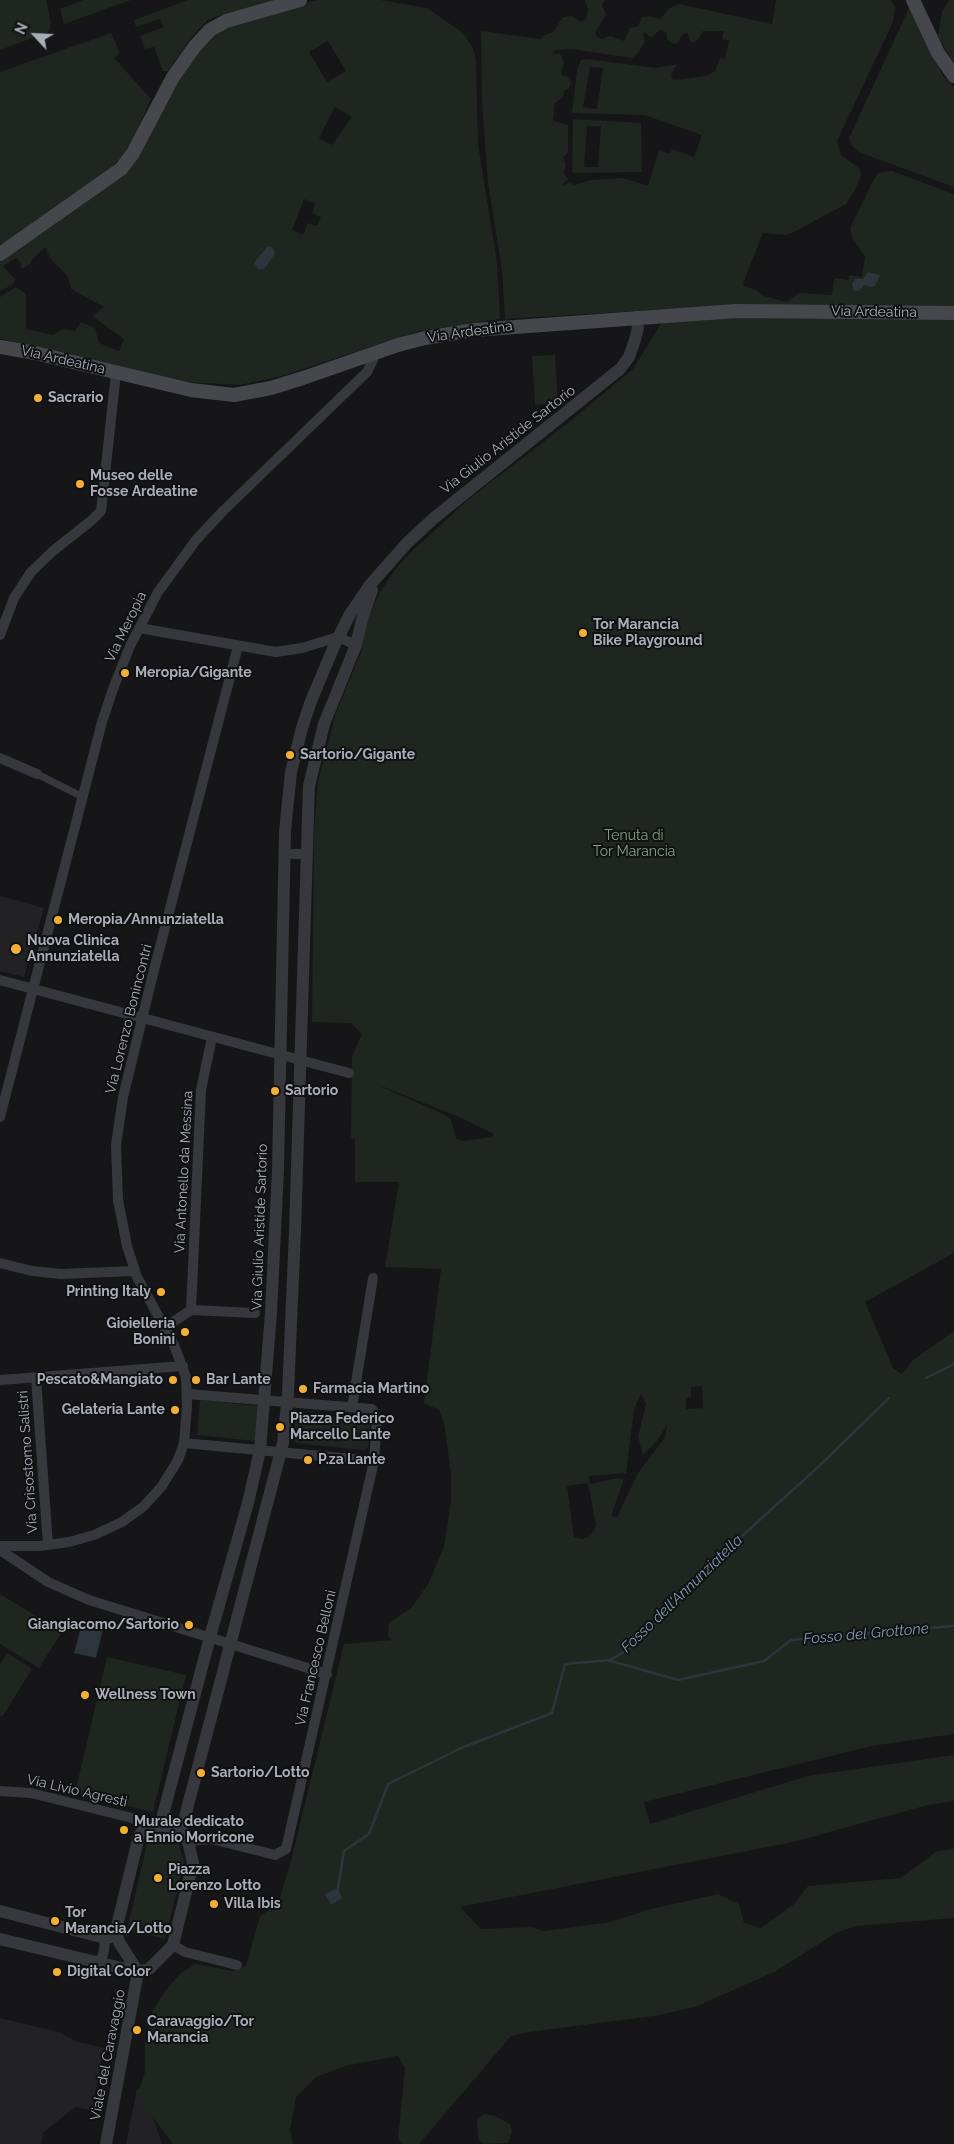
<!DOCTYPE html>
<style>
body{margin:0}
#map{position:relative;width:954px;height:2144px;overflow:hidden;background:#161618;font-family:Raleway,sans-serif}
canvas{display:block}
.north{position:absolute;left:10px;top:10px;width:50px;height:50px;-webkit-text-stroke:4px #111113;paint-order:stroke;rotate:295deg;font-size:14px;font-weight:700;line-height:20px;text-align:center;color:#a8adb8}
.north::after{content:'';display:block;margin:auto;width:18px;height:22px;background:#a8adb8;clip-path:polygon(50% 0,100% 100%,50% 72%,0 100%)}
</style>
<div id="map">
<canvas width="954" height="2144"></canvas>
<div class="north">N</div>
</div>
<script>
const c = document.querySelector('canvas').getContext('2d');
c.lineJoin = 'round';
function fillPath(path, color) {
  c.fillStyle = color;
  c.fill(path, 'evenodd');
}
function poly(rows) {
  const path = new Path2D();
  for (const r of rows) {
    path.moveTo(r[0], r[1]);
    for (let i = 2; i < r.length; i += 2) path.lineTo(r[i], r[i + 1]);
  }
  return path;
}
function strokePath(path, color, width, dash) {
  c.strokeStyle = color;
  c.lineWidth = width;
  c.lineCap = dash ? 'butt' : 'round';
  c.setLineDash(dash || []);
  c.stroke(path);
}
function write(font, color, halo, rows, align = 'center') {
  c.font = font + ' Raleway,sans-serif';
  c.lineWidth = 4;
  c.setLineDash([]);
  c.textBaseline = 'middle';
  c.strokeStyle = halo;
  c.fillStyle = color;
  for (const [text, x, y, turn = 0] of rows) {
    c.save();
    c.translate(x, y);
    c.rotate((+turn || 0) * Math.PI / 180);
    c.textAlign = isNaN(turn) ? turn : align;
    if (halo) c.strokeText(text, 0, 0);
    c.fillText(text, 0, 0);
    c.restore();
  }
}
const built = poly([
 [0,896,44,908,24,977,0,971],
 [0,2018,59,2032,78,2042,104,2048,92,2110,75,2107,43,2133,41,2144,0,2144],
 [137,2089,143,2089,162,2144,126,2144]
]);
const green = poly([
 [0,0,46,0,51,22,50,28,48,32,0,50],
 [83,0,131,0,64,24,60,9],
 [188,0,280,0,217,16,207,21,190,39,168,71,163,71,154,47,145,49,140,36,164,27,160,19,136,27,134,20],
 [317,0,380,0,427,8,463,33,473,48,476,59,478,144,497,262,500,319,419,331,282,376,240,385,188,382,0,339,0,297,16,287,26,294,26,329,53,335,63,329,75,331,81,322,95,328,99,343,119,351,124,339,92,316,104,307,71,289,68,277,50,258,45,247,31,261,31,263,22,269,20,266,22,264,16,258,3,266,16,280,12,285,0,291,0,259,57,223,59,215,113,179,199,45,241,19],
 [328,41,346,71,327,82,309,52],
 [335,107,352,117,332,145,319,138],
 [304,199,315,204,312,213,321,217,317,226,308,223,303,235,292,230],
 [585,0,605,0,602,5,606,14,595,33,596,36,602,39,610,36,624,41,630,28,638,26,642,17,649,16,660,19,670,8,679,4,772,24,776,0,891,0,895,7,893,22,837,141,841,155,860,169,861,176,854,192,846,204,792,233,786,235,763,233,743,283,744,286,756,290,764,296,786,302,799,293,832,295,834,278,848,280,849,275,862,277,865,257,852,237,850,228,874,179,878,173,892,171,954,194,954,309,838,306,669,309,505,319,502,270,488,183,482,103,481,31,541,39,545,35,553,32,563,17,571,16,581,22,586,19,588,10],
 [659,30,664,31,667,34,667,40,674,44,677,43,684,33,688,34,690,42,693,42,698,40,703,31,724,31,722,39,729,41,725,59,720,58,715,71,706,76,676,80,672,79,671,74,678,64,656,68,586,59,581,60,577,70,572,113,644,115,702,135,694,157,672,149,670,154,659,150,648,186,623,178,591,180,574,185,571,183,562,185,568,179,564,173,566,164,563,158,568,152,568,125,553,121,555,103,563,97,564,91,569,88,571,83,568,77,562,75,561,73,564,63,562,57,560,54,552,53,555,50,571,49,632,58,638,53,643,45,645,41,643,34,645,32,649,36,653,37],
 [590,67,603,68,597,109,583,107],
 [949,0,954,0,954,64,938,36,942,12],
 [909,8,944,77,954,87,954,187,861,153,852,146,849,138],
 [111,33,120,53,114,58,151,99,135,135,123,156,106,172,0,246,0,72],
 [573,119,641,123,642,172,574,173,572,171],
 [587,126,601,126,598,167,584,167],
 [721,317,954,319,954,1253,865,1302,893,1368,902,1374,913,1360,954,1331,954,1734,871,1746,644,1802,650,1824,808,1776,954,1755,954,1801,928,1805,793,1842,460,1907,481,1929,532,1927,544,1931,611,1922,647,1910,718,1894,739,1904,744,1923,761,1928,794,1904,808,1886,901,1878,937,1851,954,1849,954,1918,856,1926,836,1933,776,1971,695,2007,654,2016,529,2032,511,2036,419,2144,403,2144,398,2139,405,2068,398,2056,345,2066,316,2077,296,2097,290,2130,293,2144,173,2144,137,2096,145,2072,145,2043,152,2012,166,1990,181,1973,196,1964,233,1971,246,1966,260,1916,278,1904,291,1861,344,1644,392,1640,388,1636,389,1623,412,1607,428,1584,444,1547,451,1501,451,1473,444,1423,439,1410,424,1403,441,1269,385,1267,399,1182,355,1182,355,1139,351,1138,352,1056,362,1034,351,1023,312,1022,314,833,318,782,336,713,361,652,369,616,380,592,394,571,409,554,469,499,568,423,633,369,662,322],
 [371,1082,457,1116,494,1134,492,1137,463,1141,456,1138,451,1119,445,1115],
 [702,1386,703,1408,686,1409,686,1398,691,1397,691,1387],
 [641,1394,646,1404,638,1437,643,1455,657,1441,667,1425,665,1437,638,1473,617,1517,611,1516,624,1479,618,1478,590,1484,589,1476,626,1473,634,1409],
 [588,1483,596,1525,594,1531,588,1537,582,1539,574,1537,567,1486],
 [555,355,558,403,535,405,532,356],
 [200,1400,259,1406,255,1441,197,1435],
 [298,1413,368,1420,370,1423,368,1448,363,1450,295,1443,293,1440,296,1416],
 [0,1594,62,1632,39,1668,0,1644],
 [7,1653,32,1669,2,1717,0,1715,0,1665],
 [107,1657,186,1675,153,1812,75,1793],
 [151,1836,178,1841,184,1862,165,1939,127,1930,148,1839],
 [484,2114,495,2116,510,2124,512,2131,508,2143,484,2144,478,2139,477,2119]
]);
const water = poly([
 [268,246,273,248,275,254,264,269,258,270,254,263],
 [868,272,880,275,876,284,873,287,864,285,859,291,854,291,852,284,855,279,863,279],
 [83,1619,104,1625,96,1658,74,1653],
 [338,1888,342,1898,331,1905,325,1894]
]);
const stream = poly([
 [926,1378,954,1364],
 [611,1661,678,1680,764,1661,791,1640,954,1626],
 [338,1888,344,1851,369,1834,388,1784,461,1748,552,1713,565,1664,610,1660,628,1650,720,1556,817,1468,889,1398]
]);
const pedestrian = poly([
 [37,774,83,797]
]);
const minor = poly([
 [139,628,276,652,302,648,338,637,356,645],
 [0,635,14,598,31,572,53,551,92,520,101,511,116,373],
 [0,758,37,774],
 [285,854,306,854],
 [0,980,349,1073],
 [0,1117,102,722,113,689,130,646,158,592,196,540,223,511,367,372,373,360,373,353],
 [0,1263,32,1271,61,1274,135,1271],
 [191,1310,201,1090,212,1037],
 [164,1328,191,1310,255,1313],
 [36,1378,48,1545],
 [0,1380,183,1366],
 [188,1394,372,1409,377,1419,374,1461,286,1849,275,1855,212,1839,188,1841],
 [352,1407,373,1278],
 [184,1443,374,1461],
 [0,1546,40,1546,69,1542,94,1535,122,1522,144,1506,162,1486,178,1460,184,1443,187,1406,186,1377,174,1345,137,1277,127,1246,118,1200,116,1145,123,1097,154,970,238,646],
 [0,1550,48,1582,89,1600,327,1674],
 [0,1791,31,1793,132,1818,140,1822,144,1829],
 [160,1826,181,1832],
 [173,1945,185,1952,237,1965],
 [100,1963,104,1951,105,1938]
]);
const tertiary = poly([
 [0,1911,105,1938,111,1937,116,1930],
 [0,1939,138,1972,149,1969,173,1945,193,1863,188,1841,181,1832,283,1443,288,1393,295,1231,309,786,324,724,356,645,363,616,372,590],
 [138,1972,119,1942,116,1930,139,1836,144,1829,152,1826,160,1826,210,1637,248,1503,260,1450,271,1313,278,1170,285,831,291,772,302,728,311,701,335,644,350,614,369,586,407,543,434,518,620,369,629,357,635,340,638,328,636,317],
 [106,2144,138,1972]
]);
const secondary = poly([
 [913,0,938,53,954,76],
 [0,254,121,169,133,153,173,77,195,46,210,30,226,21,300,0],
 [0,347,35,353,191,390,234,395,271,388,303,378,398,345,425,338,474,330,736,311,954,313]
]);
const markers = [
 [38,398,5,"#f2b134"],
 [80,484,5,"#f2b134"],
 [583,633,5,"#f2b134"],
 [125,673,5,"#f2b134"],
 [290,755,5,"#f2b134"],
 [58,920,5,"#f2b134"],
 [16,949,6,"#f2b134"],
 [275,1091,5,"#f2b134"],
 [161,1292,5,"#f2b134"],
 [185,1332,5,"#f2b134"],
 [173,1380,5,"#f2b134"],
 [196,1380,5,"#f2b134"],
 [303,1389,5,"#f2b134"],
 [175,1410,5,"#f2b134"],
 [280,1427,5,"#f2b134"],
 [308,1460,5,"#f2b134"],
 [189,1625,5,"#f2b134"],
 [85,1695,5,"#f2b134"],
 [201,1773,5,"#f2b134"],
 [124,1830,5,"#f2b134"],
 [158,1878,5,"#f2b134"],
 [214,1904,5,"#f2b134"],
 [55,1921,5,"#f2b134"],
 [57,1972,5,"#f2b134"],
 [137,2030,5,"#f2b134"]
];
const streetNames = [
 ["Via Ardeatina",874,312,1],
 ["Via Ardeatina",470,332,-8],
 ["Via Ardeatina",63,360,13],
 ["Via Giulio Aristide Sartorio",508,440,-38],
 ["Via Meropia",126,627,-64],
 ["Via Lorenzo Bonincontri",129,1019,-76],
 ["Via Antonello da Messina",184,1172,-87],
 ["Via Giulio Aristide Sartorio",260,1227,-88],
 ["Via Crisostomo Salistri",28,1462,-94],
 ["Via Francesco Belloni",316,1658,-77],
 ["Via Livio Agresti",77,1791,13],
 ["Viale del Caravaggio",108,2055,-79]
];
const poiNames = [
 ["Sacrario",48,398],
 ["Museo delle",90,476],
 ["Fosse Ardeatine",90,492],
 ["Tor Marancia",593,625],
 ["Bike Playground",593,641],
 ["Meropia/Gigante",135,673],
 ["Sartorio/Gigante",300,755],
 ["Meropia/Annunziatella",68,920],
 ["Nuova Clinica",27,941],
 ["Annunziatella",27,957],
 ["Sartorio",285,1091],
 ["Printing Italy",151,1292,"right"],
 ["Gioielleria",175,1324,"right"],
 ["Bonini",175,1340,"right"],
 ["Pescato&Mangiato",163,1380,"right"],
 ["Bar Lante",206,1380],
 ["Farmacia Martino",313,1389],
 ["Gelateria Lante",165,1410,"right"],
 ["Piazza Federico",290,1419],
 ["Marcello Lante",290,1435],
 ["P.za Lante",318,1460],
 ["Giangiacomo/Sartorio",179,1625,"right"],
 ["Wellness Town",95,1695],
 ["Sartorio/Lotto",211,1773],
 ["Murale dedicato",134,1822],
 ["a Ennio Morricone",134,1838],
 ["Piazza",168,1870],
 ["Lorenzo Lotto",168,1886],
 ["Villa Ibis",224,1904],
 ["Tor",65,1913],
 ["Marancia/Lotto",65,1929],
 ["Digital Color",67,1972],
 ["Caravaggio/Tor",147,2022],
 ["Marancia",147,2038]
];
const parkNames = [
 ["Tenuta di",634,836],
 ["Tor Marancia",634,852]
];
const waterNames = [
 ["Fosso dell'Annunziatella",682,1594,-44],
 ["Fosso del Grottone",866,1634,-5]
];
fillPath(built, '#222225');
fillPath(green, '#1e261f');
fillPath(water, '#2c353c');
strokePath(stream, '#2c353c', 2.5);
strokePath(pedestrian, '#37383d', 7);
strokePath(minor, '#37383d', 10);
strokePath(tertiary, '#37383d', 12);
strokePath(secondary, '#45474d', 14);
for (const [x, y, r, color] of markers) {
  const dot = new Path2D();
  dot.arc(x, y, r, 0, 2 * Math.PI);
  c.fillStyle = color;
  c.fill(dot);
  strokePath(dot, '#111113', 2);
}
write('14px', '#a8adb8', '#111113', streetNames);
write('bold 14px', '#a8adb8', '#111113', poiNames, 'left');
write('14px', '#7fa381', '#111113', parkNames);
write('italic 15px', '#7f9bb3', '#111113', waterNames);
</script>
